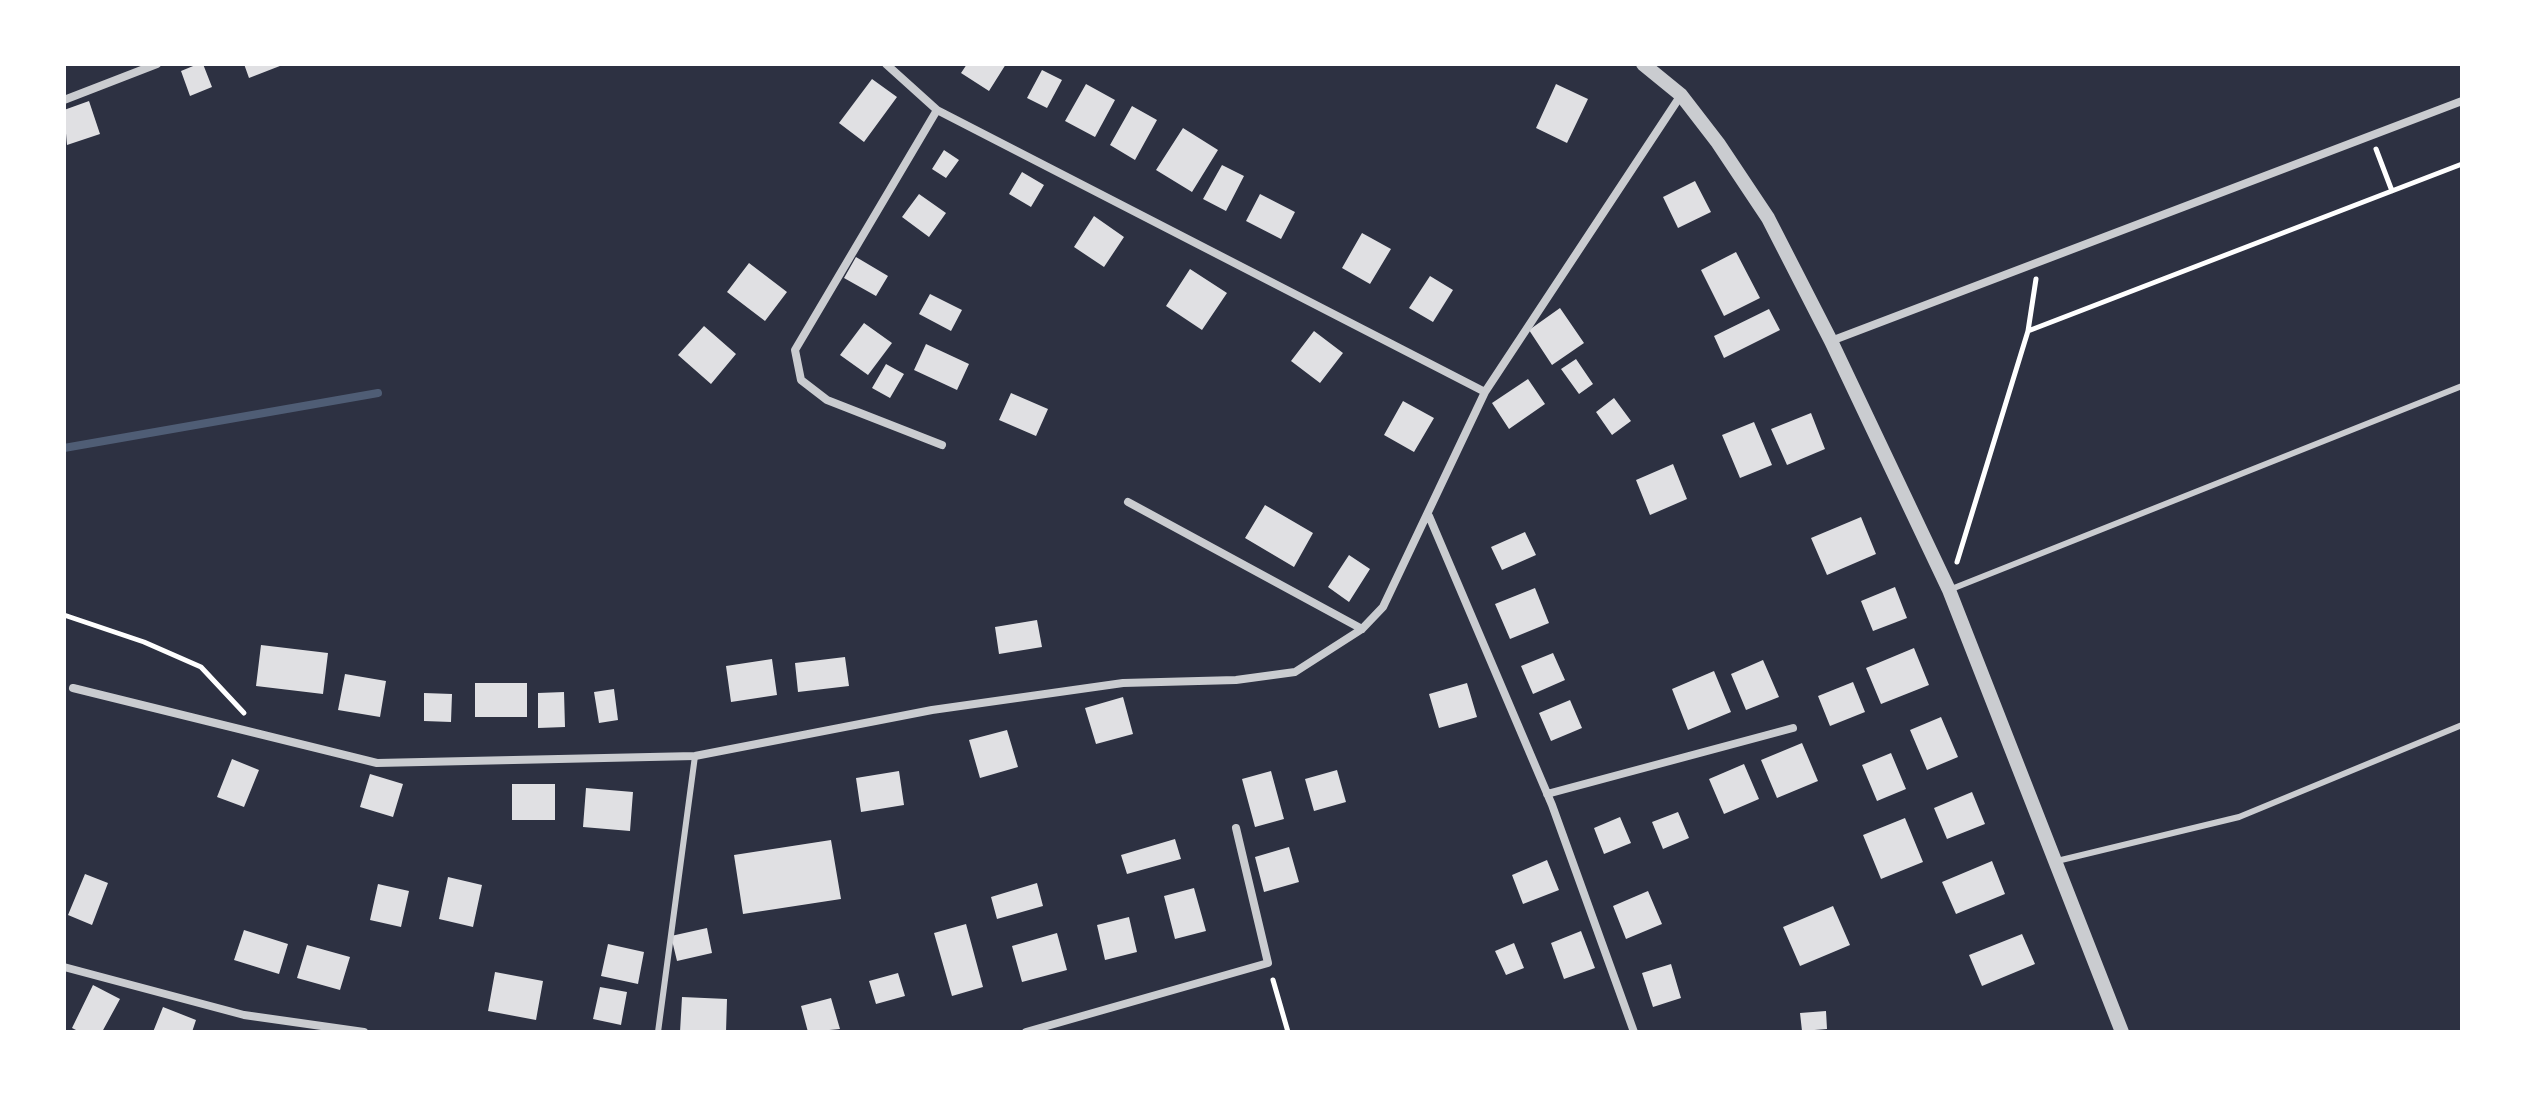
<!DOCTYPE html>
<style>
body{margin:0}
#map{position:relative;width:2526px;height:1096px;overflow:hidden;background:#2d3142;font-family:"Source Sans 3",sans-serif}
canvas{display:block}
.frame{position:absolute;inset:0;border:66px solid #fff;pointer-events:none}
</style>
<div id="map">
<canvas width="2526" height="1096"></canvas>
<div class="frame"></div>
</div>
<script>
const c = document.querySelector('canvas').getContext('2d');
c.lineJoin = 'round';
function poly(rows) {
  const path = new Path2D();
  for (const r of rows) {
    path.moveTo(r[0], r[1]);
    for (let i = 2; i < r.length; i += 2) path.lineTo(r[i], r[i + 1]);
  }
  return path;
}
function strokePath(path, color, width, dash) {
  c.strokeStyle = color;
  c.lineWidth = width;
  c.lineCap = dash ? 'butt' : 'round';
  c.setLineDash(dash || []);
  c.stroke(path);
}
function fillPath(path, color) {
  c.fillStyle = color;
  c.fill(path, 'evenodd');
}
const stream = poly([
 [64,448,378,393]
]);
const building = poly([
 [198,64,203,64,212,87,190,96,181,71],
 [244,64,285,64,249,78],
 [967,64,1006,64,989,91,961,73],
 [1042,70,1062,80,1047,108,1027,98],
 [872,79,897,97,864,142,839,123],
 [1086,84,1115,100,1095,137,1065,121],
 [1556,84,1588,99,1567,143,1536,128],
 [89,101,100,134,67,145,64,110],
 [1132,106,1157,120,1135,160,1110,145],
 [1183,128,1218,150,1192,192,1156,170],
 [944,150,959,160,946,178,932,169],
 [1222,165,1244,176,1226,211,1203,199],
 [1022,172,1044,185,1031,207,1009,194],
 [1695,181,1711,212,1678,228,1663,197],
 [919,194,946,213,929,237,902,217],
 [1260,194,1295,212,1281,239,1246,221],
 [1094,216,1124,237,1104,267,1074,247],
 [1362,233,1391,249,1370,284,1342,268],
 [1736,252,1760,298,1724,316,1701,270],
 [856,257,888,276,876,296,844,278],
 [749,263,787,292,765,321,727,292],
 [1190,269,1227,293,1202,330,1166,306],
 [1430,276,1453,290,1433,322,1409,308],
 [930,294,962,310,951,331,919,314],
 [1560,308,1584,343,1552,365,1529,330],
 [1769,309,1780,330,1724,358,1714,336],
 [864,323,892,343,868,375,840,355],
 [704,326,736,354,711,384,678,355],
 [1314,331,1343,353,1320,383,1291,361],
 [926,344,969,364,957,390,914,370],
 [1576,359,1593,384,1579,394,1561,369],
 [886,364,904,374,890,398,872,388],
 [1528,379,1545,404,1509,429,1492,403],
 [1011,393,1048,409,1036,436,999,420],
 [1614,398,1631,421,1612,435,1596,412],
 [1403,401,1434,418,1414,452,1384,435],
 [1811,413,1825,449,1787,465,1771,429],
 [1754,422,1772,465,1740,478,1722,435],
 [1673,464,1687,499,1650,515,1636,480],
 [1265,505,1313,533,1294,567,1245,538],
 [1861,517,1876,554,1827,575,1811,538],
 [1525,532,1536,555,1502,570,1491,547],
 [1349,555,1370,569,1349,602,1328,587],
 [1895,587,1907,618,1873,631,1861,601],
 [1535,588,1549,623,1510,639,1495,604],
 [1037,620,1042,647,999,654,995,627],
 [261,645,328,653,323,694,256,686],
 [1914,648,1929,685,1881,704,1866,668],
 [1553,653,1565,680,1533,694,1521,666],
 [845,657,849,686,798,692,795,663],
 [772,659,777,695,731,702,726,666],
 [1763,660,1779,697,1746,710,1731,674],
 [1714,671,1731,712,1688,730,1672,689],
 [345,674,386,681,380,717,338,710],
 [1853,682,1865,712,1830,726,1818,696],
 [475,683,527,683,527,717,475,717],
 [1467,683,1477,717,1439,728,1429,694],
 [614,689,618,720,599,723,594,692],
 [564,692,565,727,538,728,538,693],
 [424,693,452,694,451,722,424,721],
 [1123,697,1133,734,1096,744,1085,708],
 [1570,700,1582,728,1551,741,1539,713],
 [1941,717,1958,757,1927,770,1910,730],
 [1007,730,1018,767,980,778,969,740],
 [1802,743,1818,781,1777,798,1761,760],
 [1891,753,1906,789,1877,801,1862,765],
 [232,759,259,770,244,807,217,797],
 [1744,764,1759,799,1724,814,1709,779],
 [1337,770,1346,802,1314,811,1305,779],
 [899,771,904,805,861,812,856,778],
 [1271,771,1284,819,1255,827,1242,779],
 [370,774,403,784,393,817,360,807],
 [512,784,555,784,555,820,512,820],
 [586,788,633,792,630,831,583,827],
 [1972,792,1985,824,1947,839,1934,808],
 [1678,812,1689,838,1663,849,1652,822],
 [1620,817,1631,843,1604,854,1594,828],
 [1905,818,1923,862,1881,879,1863,835],
 [1175,839,1181,859,1127,874,1121,855],
 [831,840,841,899,743,914,734,855],
 [1289,847,1299,882,1264,892,1255,857],
 [1547,860,1559,890,1523,904,1512,875],
 [1992,861,2005,894,1956,914,1942,882],
 [85,874,108,883,92,925,68,915],
 [448,877,482,885,473,927,439,919],
 [1037,883,1043,906,997,919,991,897],
 [378,884,409,891,401,927,370,920],
 [1194,888,1206,931,1175,939,1164,896],
 [1648,891,1662,924,1626,939,1613,906],
 [1833,906,1850,945,1800,966,1783,927],
 [1129,917,1137,952,1105,960,1097,925],
 [966,924,983,987,952,996,934,933],
 [707,928,712,953,677,961,671,936],
 [244,930,288,944,279,974,234,960],
 [1581,931,1595,968,1564,979,1551,943],
 [1057,933,1067,970,1022,982,1012,946],
 [2022,934,2035,964,1982,986,1969,955],
 [1514,943,1524,968,1506,975,1495,951],
 [608,944,644,952,638,984,601,976],
 [307,945,350,957,340,990,297,978],
 [1671,964,1681,998,1653,1007,1642,973],
 [495,972,543,981,536,1020,488,1011],
 [898,973,905,996,876,1004,869,981],
 [93,985,120,999,102,1032,80,1032,72,1028],
 [600,987,627,992,621,1025,593,1019],
 [682,997,727,999,726,1032,680,1032],
 [831,998,840,1029,808,1032,801,1006],
 [163,1007,196,1020,192,1032,153,1032],
 [1826,1011,1827,1029,1802,1031,1800,1013]
]);
const path = poly([
 [2376,149,2392,191],
 [2028,331,2462,164],
 [1957,562,2028,331,2036,279],
 [64,615,144,642,201,667,244,713],
 [1273,980,1288,1032]
]);
const service = poly([
 [1949,590,2462,386],
 [2057,861,2239,817,2462,725],
 [658,1032,695,756]
]);
const minor = poly([
 [886,64,937,110,1485,392],
 [64,100,157,64],
 [937,110,795,350,801,380,827,400,942,445],
 [1831,341,2462,101],
 [1128,502,1362,629],
 [1429,516,1552,805,1634,1032],
 [73,688,377,763,695,756,932,710,1123,683,1236,680,1295,672,1362,629,1383,607,1485,392,1681,95],
 [1547,794,1793,728],
 [64,967,244,1015,364,1032],
 [1026,1032,1268,963,1236,828]
]);
const tertiary = poly([
 [1643,64,1681,95,1718,143,1768,218,1831,341,1949,590,2122,1032]
]);
strokePath(stream, '#4f5d75', 8);
fillPath(building, '#e0e0e3');
strokePath(path, '#fff', 5);
strokePath(service, '#caccd0', 6);
strokePath(minor, '#caccd0', 8);
strokePath(tertiary, '#caccd0', 14);
</script>
